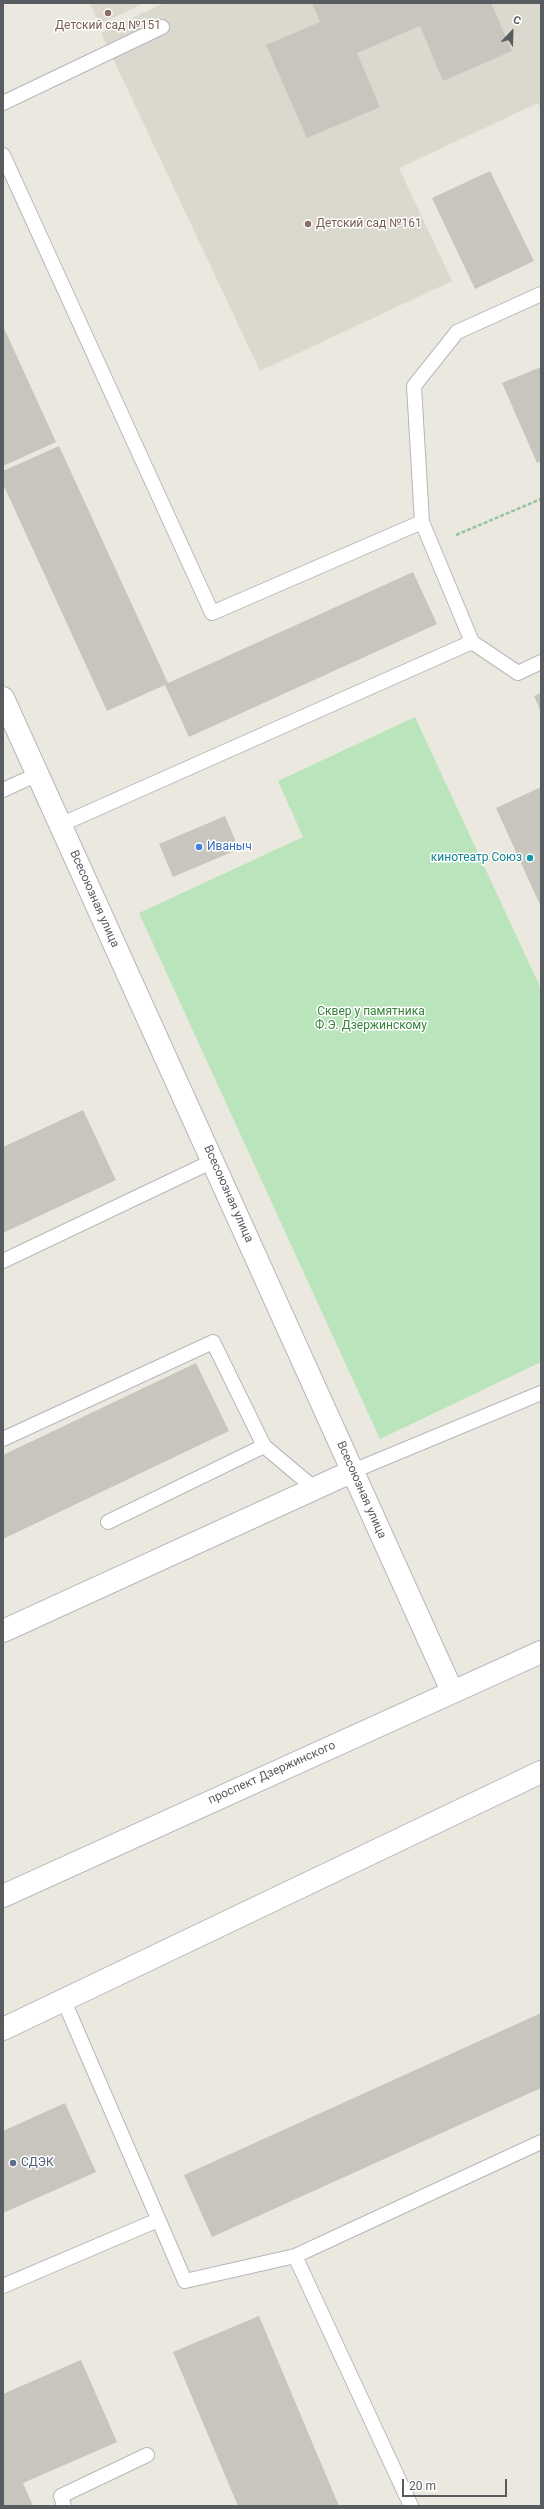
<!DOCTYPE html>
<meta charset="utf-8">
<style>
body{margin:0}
#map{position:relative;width:544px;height:2509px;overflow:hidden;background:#ebe9df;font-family:Roboto,sans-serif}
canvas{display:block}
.frame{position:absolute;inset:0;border:4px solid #585b60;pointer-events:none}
.north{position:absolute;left:492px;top:12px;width:40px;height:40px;-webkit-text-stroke:3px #fff;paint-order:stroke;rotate:23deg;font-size:11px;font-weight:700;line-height:16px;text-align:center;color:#585b60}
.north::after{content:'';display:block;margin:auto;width:14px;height:18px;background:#585b60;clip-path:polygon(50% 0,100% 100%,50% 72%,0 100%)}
.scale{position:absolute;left:402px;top:2479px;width:105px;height:18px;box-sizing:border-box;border:2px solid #585b60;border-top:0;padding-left:5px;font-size:12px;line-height:14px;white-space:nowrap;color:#585b60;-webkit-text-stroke:3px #fff;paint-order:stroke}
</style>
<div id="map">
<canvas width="544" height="2509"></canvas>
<div class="frame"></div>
<div class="north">С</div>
<div class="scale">20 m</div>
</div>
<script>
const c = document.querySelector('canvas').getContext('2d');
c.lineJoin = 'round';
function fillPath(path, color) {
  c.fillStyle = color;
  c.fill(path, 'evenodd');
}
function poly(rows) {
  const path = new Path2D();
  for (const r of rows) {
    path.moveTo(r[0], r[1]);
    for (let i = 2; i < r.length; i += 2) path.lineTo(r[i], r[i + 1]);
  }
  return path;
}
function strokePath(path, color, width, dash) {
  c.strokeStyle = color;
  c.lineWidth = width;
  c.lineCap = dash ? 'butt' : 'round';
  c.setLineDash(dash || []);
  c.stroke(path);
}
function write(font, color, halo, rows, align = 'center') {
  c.font = font + ' Roboto,sans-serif';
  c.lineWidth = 3;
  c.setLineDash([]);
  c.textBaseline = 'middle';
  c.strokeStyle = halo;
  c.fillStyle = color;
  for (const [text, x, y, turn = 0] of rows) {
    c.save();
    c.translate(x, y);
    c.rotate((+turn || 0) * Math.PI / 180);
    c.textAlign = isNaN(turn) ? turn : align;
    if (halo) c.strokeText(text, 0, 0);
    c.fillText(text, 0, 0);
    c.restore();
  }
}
const education = poly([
 [90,3,144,3,100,24],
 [164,3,541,3,541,109,538,103,399,168,452,281,260,371,101,33]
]);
const green = poly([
 [415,717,541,989,541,1362,380,1439,139,913,303,837,278,781]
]);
const building = poly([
 [312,3,491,3,512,51,443,81,420,26,357,53,380,107,307,138,266,45,320,22],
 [490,171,534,261,475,289,432,198],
 [3,326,56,442,3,466],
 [541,367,541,461,537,463,502,383],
 [59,446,168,683,413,572,437,624,189,737,165,685,107,711,3,484,3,471],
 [541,693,541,712,534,696],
 [541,787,541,907,496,808],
 [225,816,239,849,173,877,159,844],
 [83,1110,116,1180,3,1233,3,1147],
 [196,1363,229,1431,3,1539,3,1455],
 [541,2013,541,2088,212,2237,184,2175],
 [65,2103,96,2172,3,2213,3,2131],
 [259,2316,339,2506,238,2506,173,2352],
 [81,2360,117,2442,23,2483,33,2506,3,2506,3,2394]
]);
const path = poly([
 [456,535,541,499]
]);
const service = poly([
 [3,103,162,27],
 [3,155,212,613,422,522],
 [541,294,457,332,414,386,422,522,472,642,518,673,541,662],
 [3,790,38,774],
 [60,825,472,642],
 [3,1261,213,1161],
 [3,1439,213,1342,264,1446,108,1522],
 [264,1446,314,1488],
 [353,1471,541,1393],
 [64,2001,185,2281,295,2256,411,2506],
 [295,2256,541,2142],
 [3,2286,158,2220],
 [64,2506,61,2496,147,2455]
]);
const minor = poly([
 [3,698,452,1691],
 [3,1631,353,1471],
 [3,2029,541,1772]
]);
const secondary = poly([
 [3,1896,541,1652]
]);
const markers = [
 [108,13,4,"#8d6e63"],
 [308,224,4,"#8d6e63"],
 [199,847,4,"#3f7fe0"],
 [530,858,4,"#0f9aa8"],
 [13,2163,4,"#5c6f8a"]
];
const educationNames = [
 ["Детский сад №151",108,26],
 ["Детский сад №161",316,224,"left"]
];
const shopNames = [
 ["Иваныч",207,847]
];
const cultureNames = [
 ["кинотеатр Союз",522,858]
];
const streetNames = [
 ["Всесоюзная улица",94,899,66],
 ["Всесоюзная улица",228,1194,66],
 ["Всесоюзная улица",361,1490,66],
 ["проспект Дзержинского",272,1773,-24]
];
const parkNames = [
 ["Сквер у памятника",371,1012],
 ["Ф.Э. Дзержинскому",371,1026]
];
const serviceNames = [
 ["СДЭК",21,2163]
];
fillPath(education, '#dbd8cd');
fillPath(green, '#bae4bb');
fillPath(building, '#c8c5be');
strokePath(service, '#b5b7bc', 16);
strokePath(minor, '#b5b7bc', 24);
strokePath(secondary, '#b5b8be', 24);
strokePath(path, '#94c4a2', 2.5, [4, 2]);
strokePath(service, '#fff', 14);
strokePath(minor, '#fff', 22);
strokePath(secondary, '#fff', 22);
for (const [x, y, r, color] of markers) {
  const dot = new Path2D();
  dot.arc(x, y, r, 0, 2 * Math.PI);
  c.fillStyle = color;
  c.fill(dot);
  strokePath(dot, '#fff', 1.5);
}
write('12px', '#785e54', '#fff', educationNames);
write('12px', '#366cbe', '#fff', shopNames, 'left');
write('12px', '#0d838f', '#fff', cultureNames, 'right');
write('12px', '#585b60', '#fff', streetNames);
write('12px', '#348339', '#fff', parkNames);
write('12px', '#4e5e75', '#fff', serviceNames, 'left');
</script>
